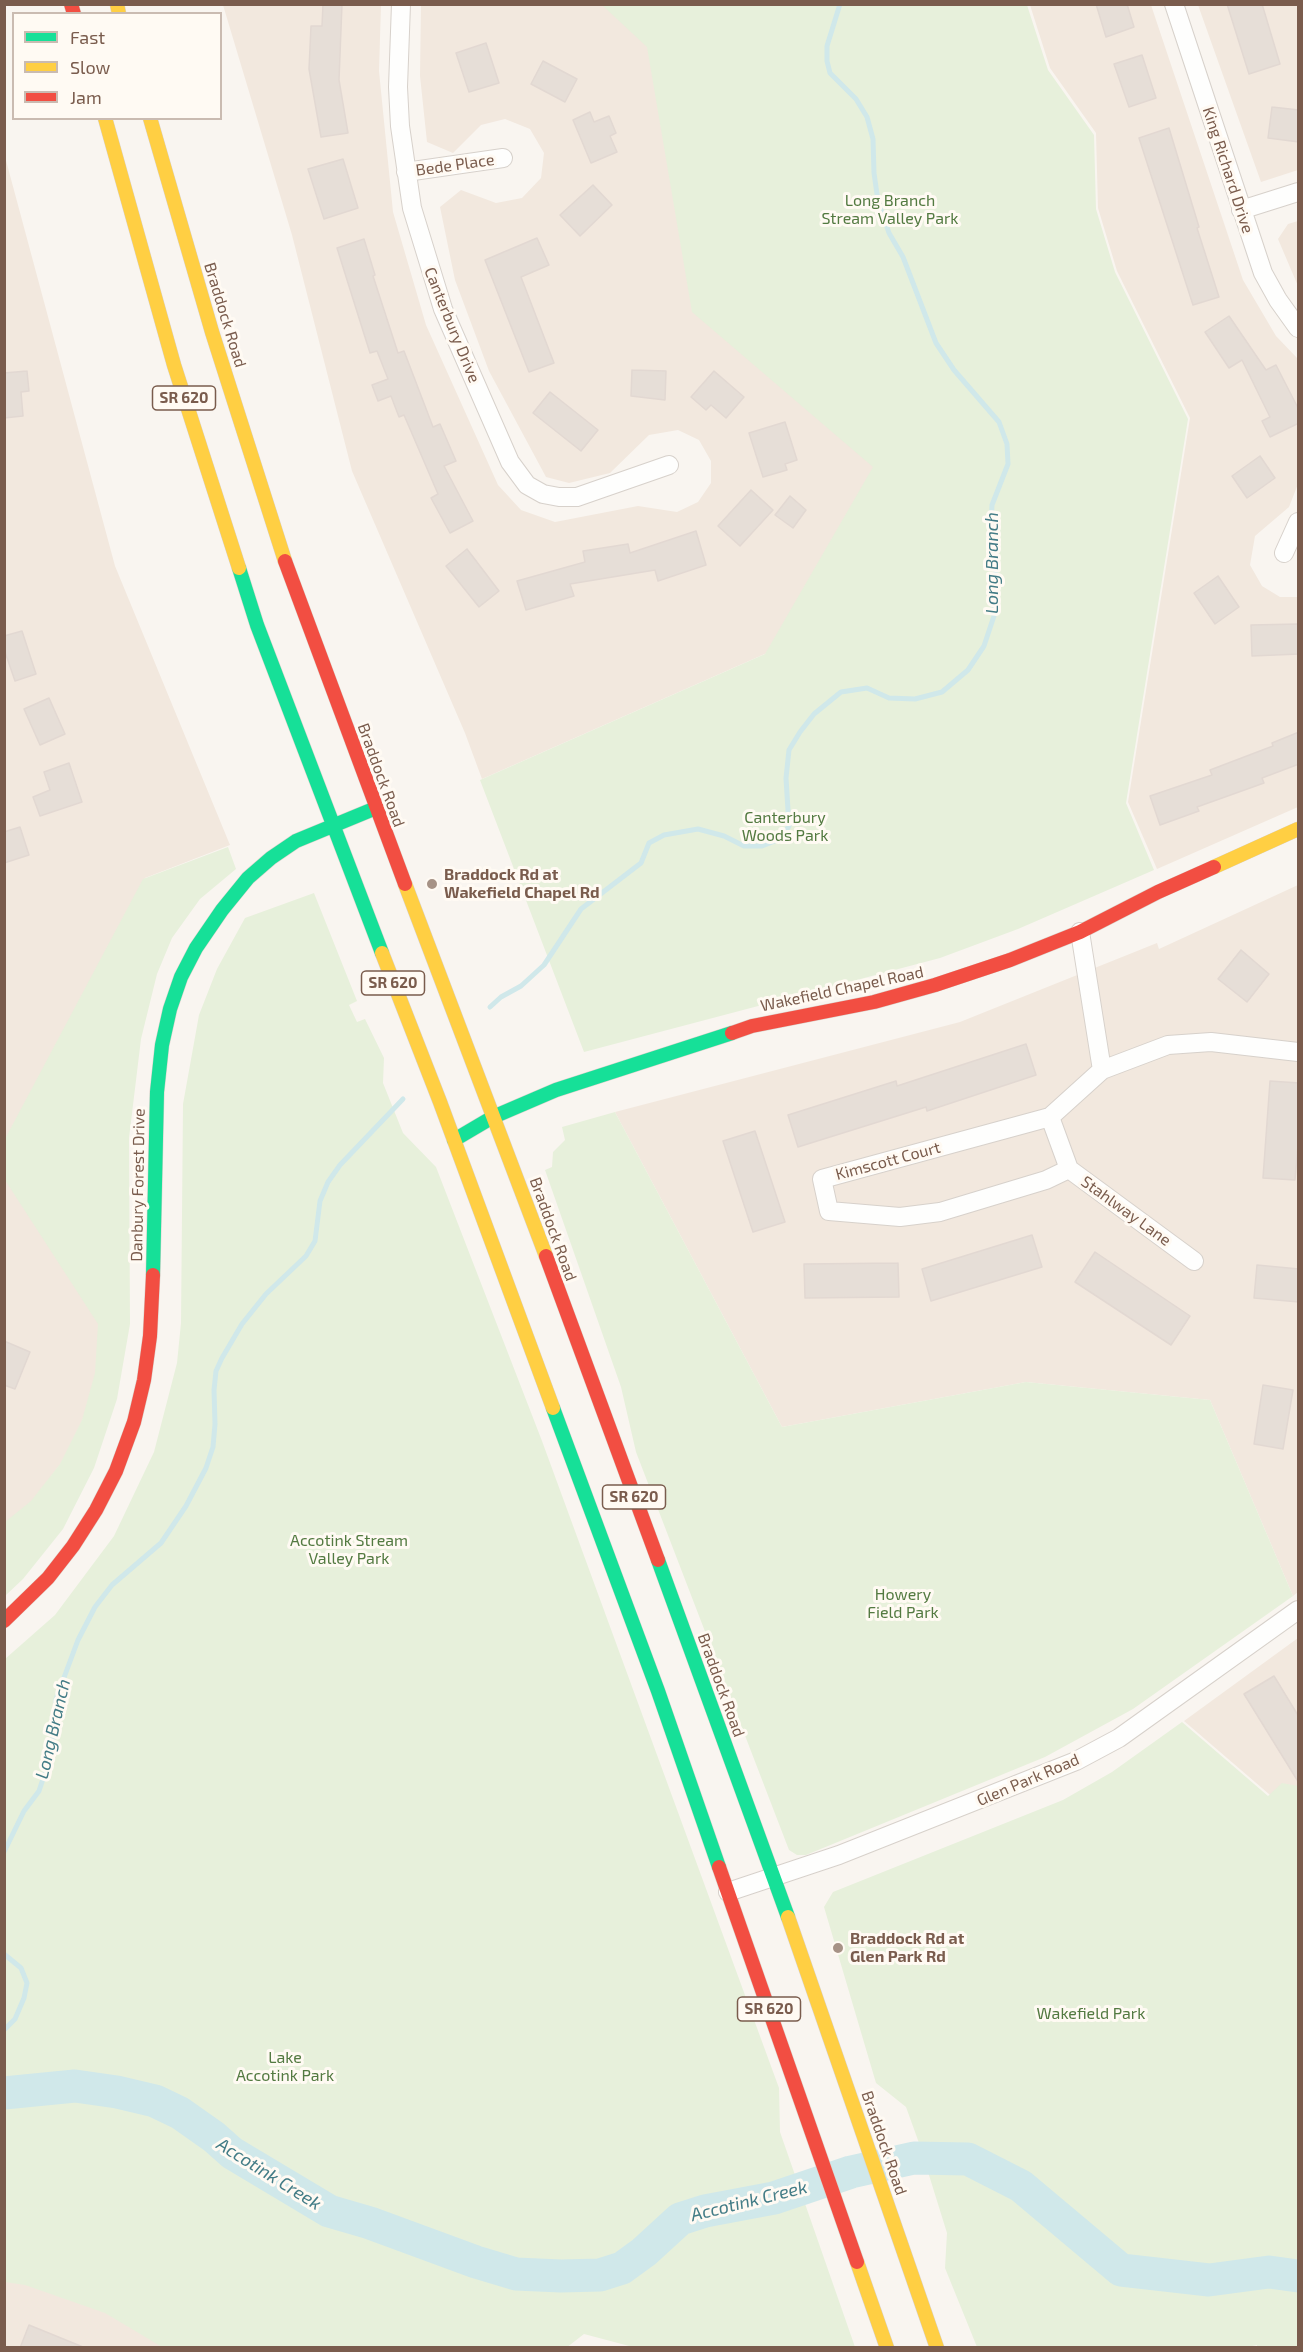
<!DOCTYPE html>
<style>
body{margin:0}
#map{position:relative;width:1303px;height:2352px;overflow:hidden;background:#f9f5f0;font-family:"Exo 2",sans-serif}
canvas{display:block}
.frame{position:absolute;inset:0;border:6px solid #7a5c4d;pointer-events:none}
.legend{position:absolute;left:12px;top:12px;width:210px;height:108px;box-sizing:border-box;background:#fffaf3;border:2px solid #cabbb1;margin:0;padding:8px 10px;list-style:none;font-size:18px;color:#7a5c4d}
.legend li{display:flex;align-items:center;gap:12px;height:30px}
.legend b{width:30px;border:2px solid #cabbb1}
</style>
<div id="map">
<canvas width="1303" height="2352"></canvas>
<div class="frame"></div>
<ul class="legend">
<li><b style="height:8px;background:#16e098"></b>Fast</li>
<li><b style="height:8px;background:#ffcf43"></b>Slow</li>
<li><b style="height:8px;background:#f24e42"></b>Jam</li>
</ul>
</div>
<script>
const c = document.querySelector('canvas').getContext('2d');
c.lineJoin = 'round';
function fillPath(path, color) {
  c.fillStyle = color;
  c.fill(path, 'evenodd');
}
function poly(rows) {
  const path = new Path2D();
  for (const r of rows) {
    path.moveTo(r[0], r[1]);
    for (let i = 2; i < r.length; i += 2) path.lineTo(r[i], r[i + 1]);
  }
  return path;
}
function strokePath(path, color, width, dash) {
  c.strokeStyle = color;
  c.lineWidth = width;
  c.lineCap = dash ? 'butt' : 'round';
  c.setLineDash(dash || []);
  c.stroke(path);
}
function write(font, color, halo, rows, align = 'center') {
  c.font = font + ' "Exo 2",sans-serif';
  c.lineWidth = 6;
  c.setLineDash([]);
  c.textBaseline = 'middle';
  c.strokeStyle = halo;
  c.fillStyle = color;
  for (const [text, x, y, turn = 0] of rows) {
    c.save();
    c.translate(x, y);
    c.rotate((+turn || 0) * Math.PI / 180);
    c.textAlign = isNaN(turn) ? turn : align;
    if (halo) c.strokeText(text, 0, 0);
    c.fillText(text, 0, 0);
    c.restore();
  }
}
const residential = poly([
 [223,5,381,5,379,71,393,212,426,325,498,485,521,510,555,522,638,506,677,512,698,502,711,483,711,461,699,440,678,430,649,435,610,473,569,483,546,477,489,371,455,280,440,207,461,190,496,203,522,198,541,178,544,153,530,129,505,119,481,125,453,153,427,142,420,76,421,5,605,5,650,45,875,466,767,653,482,779,465,733,352,471,292,235],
 [1030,5,1151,5,1243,280,1276,336,1298,359,1298,484,1289,507,1255,536,1250,565,1262,586,1280,597,1298,597,1298,807,1157,869,1128,802,1190,418,1117,271,1098,208,1096,133,1050,68],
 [1198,5,1298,5,1298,170,1261,182],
 [4,153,115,566,230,845,145,878,5,1142],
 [1298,221,1298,286,1278,239,1288,224],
 [1298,885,1298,1592,1293,1596,1210,1400,1026,1382,782,1427,615,1112,960,1022,1157,943,1159,949],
 [4,1176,100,1322,99,1363,87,1411,62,1462,33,1500,4,1526],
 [1298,1638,1298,1819,1184,1721],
 [5,2280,27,2283,107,2311,166,2348,5,2348]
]);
const green = poly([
 [602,5,1027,5,1048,70,1094,135,1096,209,1115,272,1188,419,1126,803,1154,870,1018,929,940,958,584,1052,480,780,765,654,873,467,692,312,647,47],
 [228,847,236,869,200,899,172,938,157,974,141,1039,129,1138,130,1324,117,1399,94,1468,63,1529,23,1579,5,1596,5,1522,31,1501,60,1464,82,1420,95,1373,98,1324,5,1180,5,1139,143,879],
 [314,893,357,1001,349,1005,357,1022,365,1019,384,1058,383,1083,403,1133,436,1167,542,1441,779,2088,780,2132,855,2347,633,2347,584,2334,566,2348,162,2347,105,2313,25,2285,5,2282,5,1659,55,1615,114,1536,154,1452,177,1363,181,1323,183,1104,199,1015,217,969,245,918],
 [615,1112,782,1427,1026,1382,1210,1400,1293,1596,1133,1709,1045,1757,806,1855,797,1855,789,1850,636,1452,621,1387,545,1170,552,1167,553,1152,565,1140,562,1127],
 [1182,1722,1268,1796,1282,1783,1298,1786,1298,2347,1257,2347,1257,2345,1243,2348,977,2347,945,2268,947,2233,919,2143,906,2107,876,2083,824,1907,833,1892,1063,1800,1112,1772]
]);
const stream = poly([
 [490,1007,501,997,521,986,544,965,581,909,641,863,649,843,664,835,698,829,724,836,744,846,762,846,780,839,789,826,786,778,789,750,800,732,814,714,841,692,867,688,889,698,915,699,942,692,968,670,984,646,994,616,996,557,991,528,992,505,1008,464,1007,444,999,422,954,370,936,343,903,257,889,233,878,201,874,173,873,139,867,117,856,99,830,73,827,61,827,46,840,4],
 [4,1852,24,1811,39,1791,48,1764,55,1727,56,1699,78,1640,95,1607,112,1585,161,1543,186,1506,206,1468,213,1447,215,1424,214,1390,216,1371,222,1358,242,1324,266,1294,306,1256,315,1241,320,1201,328,1182,340,1165,403,1099],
 [4,1954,21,1968,27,1983,24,1998,15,2019,4,2030]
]);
const river = poly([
 [4,2093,75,2086,117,2092,155,2101,180,2113,214,2137,232,2153,329,2211,370,2223,476,2262,516,2274,561,2276,600,2275,622,2268,644,2252,680,2219,705,2211,774,2198,851,2172,914,2158,968,2159,1021,2186,1121,2270,1209,2280,1269,2272,1298,2276]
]);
const building = poly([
 [323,4,342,4,339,80,348,133,321,137,309,69,311,26,322,26,323,4],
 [1096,4,1127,4,1134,27,1106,37,1096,4],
 [1227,4,1262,4,1280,64,1249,74,1227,4],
 [486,43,499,83,469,92,456,53,486,43],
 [1142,55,1156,98,1129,107,1114,64,1142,55],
 [543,61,577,79,565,102,531,84,543,61],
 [1272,107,1299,110,1299,142,1268,138,1272,107],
 [590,112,594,122,609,116,616,133,610,136,617,152,591,163,573,120,590,112],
 [1169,128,1199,227,1197,228,1219,297,1193,305,1139,138,1169,128],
 [343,159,358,208,324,219,308,169,343,159],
 [593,185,612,205,580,236,560,215,593,185],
 [537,238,549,265,521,277,554,363,529,372,485,260,537,238],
 [364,239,375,275,373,276,398,353,404,351,433,427,440,424,456,461,444,466,473,521,450,533,431,498,438,494,404,415,399,417,391,396,378,401,372,385,388,379,377,351,370,353,337,248,364,239],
 [1229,316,1266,370,1276,365,1299,410,1299,423,1270,437,1262,421,1270,417,1242,360,1229,368,1205,332,1229,316],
 [632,370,666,371,665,400,631,396,632,370],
 [27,371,29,391,21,392,23,416,4,418,4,373,27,371],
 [714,371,744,397,726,418,711,405,706,410,691,397,714,371],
 [550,392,598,430,581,451,533,413,550,392],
 [785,422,797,460,785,464,787,470,763,477,749,433,785,422],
 [1260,456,1275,478,1247,498,1232,476,1260,456],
 [751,490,773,510,740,546,718,526,751,490],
 [790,496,806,510,793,528,775,515,790,496],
 [696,531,706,565,658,581,655,570,570,584,574,596,526,610,517,581,585,562,583,551,628,544,630,553,696,531],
 [467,549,499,591,479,607,446,566,467,549],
 [1218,576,1239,607,1215,624,1194,593,1218,576],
 [1299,624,1299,654,1252,656,1251,625,1299,624],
 [22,631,36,674,15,681,4,649,4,636,22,631],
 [49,698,65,734,40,745,24,709,49,698],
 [1299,732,1299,764,1262,778,1264,783,1197,807,1199,811,1160,825,1150,796,1212,775,1210,770,1273,746,1272,743,1299,732],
 [69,763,82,802,40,816,33,797,50,790,44,772,69,763],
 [20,827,29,855,4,863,4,832,20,827],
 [1241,950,1269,974,1247,1002,1218,979,1241,950],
 [1026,1044,1036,1075,927,1111,926,1107,798,1147,788,1115,896,1081,897,1086,1026,1044],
 [1270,1081,1299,1083,1299,1135,1295,1180,1263,1178,1270,1081],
 [755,1131,785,1222,753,1232,723,1141,755,1131],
 [1032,1235,1042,1267,931,1301,922,1269,1032,1235],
 [1095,1252,1190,1316,1171,1345,1075,1282,1095,1252],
 [898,1263,899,1297,805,1298,804,1264,898,1263],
 [1257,1265,1299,1269,1299,1302,1254,1298,1257,1265],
 [4,1341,30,1352,15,1389,4,1385,4,1341],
 [1263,1385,1293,1390,1283,1449,1254,1444,1263,1385],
 [1274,1676,1299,1717,1299,1783,1244,1694,1274,1676],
 [29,2325,83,2347,83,2348,20,2348,29,2325]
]);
const street = poly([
 [401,4,398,87,400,126,412,208,443,309,510,462,527,485,543,494,559,497,577,497,669,465],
 [1174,4,1263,273,1278,300,1298,328],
 [406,172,503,158],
 [1241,210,1298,192],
 [1284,553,1298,522],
 [1080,932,1102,1070],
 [1050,1117,822,1179,829,1211,900,1217,940,1212,1046,1180,1069,1169],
 [1194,1261,1069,1169,1050,1117,1102,1070,1168,1045,1211,1042,1298,1052],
 [728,1892,839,1855,1076,1761,1119,1738,1298,1610]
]);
const fast = poly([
 [239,568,257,625,382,953],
 [454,1140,493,1117,556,1090,732,1033],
 [153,1275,157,1092,162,1045,170,1009,181,977,196,948,222,910,248,878,271,858,296,841,376,808],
 [553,1408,658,1691,719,1867],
 [658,1560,788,1917]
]);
const slow = poly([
 [117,4,119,14],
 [105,118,174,365,239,568],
 [150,118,212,332,285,561],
 [1214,867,1298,829],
 [405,884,546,1256],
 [382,953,440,1102,553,1408],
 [788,1917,937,2348],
 [857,2262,887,2348]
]);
const jam = poly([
 [71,4,74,14],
 [285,561,405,884],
 [732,1033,752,1026,874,1002,935,985,1010,960,1080,932,1158,892,1214,867],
 [546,1256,658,1560],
 [4,1621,48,1578,73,1546,96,1510,116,1471,134,1422,144,1380,150,1336,153,1275],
 [719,1867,857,2262]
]);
const markers = [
 [432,884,6,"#a69286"],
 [838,1948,6,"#a69286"]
];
const shields = [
 [184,398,63],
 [393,983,63],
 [634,1497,63],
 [769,2009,63]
];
const shieldNames = [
 ["SR 620",184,398],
 ["SR 620",393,983],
 ["SR 620",634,1497],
 ["SR 620",769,2009]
];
const streetNames = [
 ["Bede Place",455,165,-8],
 ["King Richard Drive",1228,170,72],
 ["Braddock Road",225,315,73],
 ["Canterbury Drive",452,325,68],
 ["Braddock Road",381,775,70],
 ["Wakefield Chapel Road",842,989,-12],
 ["Kimscott Court",888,1161,-15],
 ["Danbury Forest Drive",138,1185,-89],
 ["Stahlway Lane",1126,1211,36],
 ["Braddock Road",553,1229,70],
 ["Braddock Road",721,1685,70],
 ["Glen Park Road",1028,1780,-23],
 ["Braddock Road",884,2143,71]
];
const parkNames = [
 ["Long Branch",890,201],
 ["Stream Valley Park",890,219],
 ["Canterbury",785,818],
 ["Woods Park",785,836],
 ["Accotink Stream",349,1541],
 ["Valley Park",349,1559],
 ["Howery",903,1595],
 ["Field Park",903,1613],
 ["Wakefield Park",1091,2014],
 ["Lake",285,2058],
 ["Accotink Park",285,2076]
];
const poiNames = [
 ["Braddock Rd at",444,875],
 ["Wakefield Chapel Rd",444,893],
 ["Braddock Rd at",850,1939],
 ["Glen Park Rd",850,1957]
];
const waterNames = [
 ["Long Branch",992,563,-90],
 ["Long Branch",53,1729,-77],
 ["Accotink Creek",269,2174,32],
 ["Accotink Creek",749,2201,-14]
];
fillPath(residential, '#f2e8de');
fillPath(green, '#e7f0db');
strokePath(stream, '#d0e8ea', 5);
strokePath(river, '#d0e8ea', 33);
fillPath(building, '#e6ded7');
strokePath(building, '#e2d8d2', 1.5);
strokePath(street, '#d7d1cb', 20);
strokePath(fast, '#d9d2cb', 15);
strokePath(slow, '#d9d2cb', 15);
strokePath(jam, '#d9d2cb', 15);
strokePath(street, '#fefefd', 18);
strokePath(fast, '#16e098', 14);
strokePath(slow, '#ffcf43', 14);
strokePath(jam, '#f24e42', 14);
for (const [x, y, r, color] of markers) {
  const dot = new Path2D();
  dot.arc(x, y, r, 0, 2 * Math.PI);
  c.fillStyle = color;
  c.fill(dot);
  strokePath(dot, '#fffaf3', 2);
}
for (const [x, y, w] of shields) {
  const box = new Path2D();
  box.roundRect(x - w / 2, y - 12, w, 24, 4.5);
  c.fillStyle = '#fffaf3';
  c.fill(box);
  strokePath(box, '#7a5c4d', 1.5);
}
write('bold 15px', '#7a5c4d', null, shieldNames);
write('16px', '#7a5c4d', '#fffaf3', streetNames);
write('16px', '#537a41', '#fffaf3', parkNames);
write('bold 16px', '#7a5c4d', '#fffaf3', poiNames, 'left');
write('italic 18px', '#437c86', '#fffaf3', waterNames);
</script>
